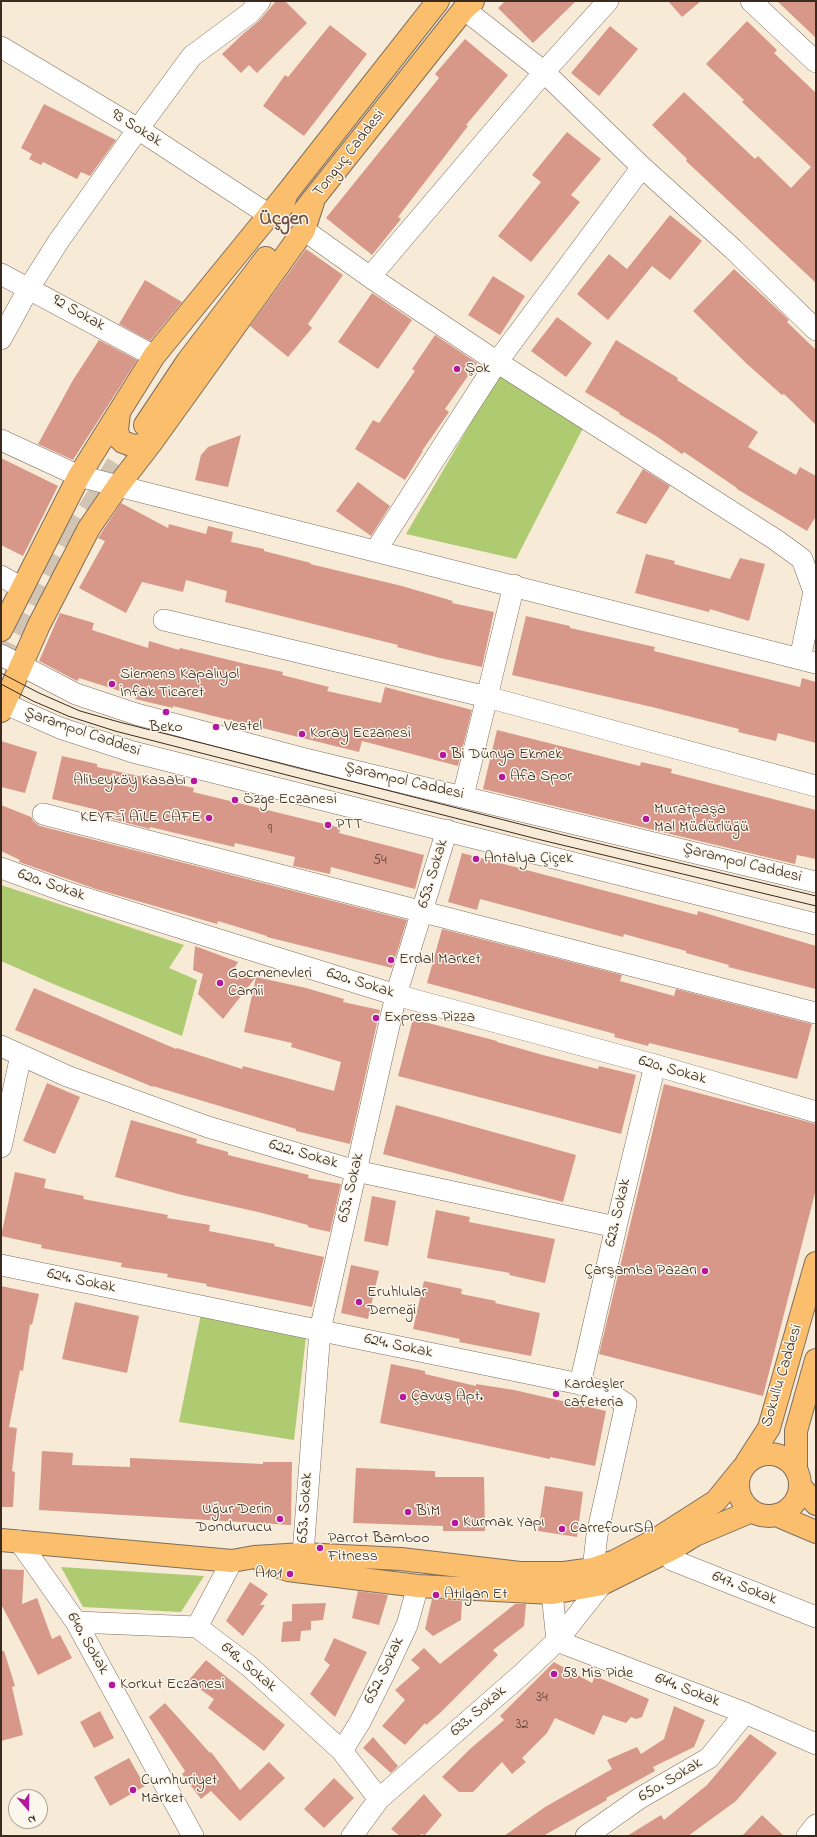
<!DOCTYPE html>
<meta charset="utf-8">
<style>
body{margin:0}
#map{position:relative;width:817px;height:1837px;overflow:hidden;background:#f7ebd7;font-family:"Indie Flower",sans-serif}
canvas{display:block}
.frame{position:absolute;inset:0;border:2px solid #3b2a1e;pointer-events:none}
.north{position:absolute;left:8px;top:1789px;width:40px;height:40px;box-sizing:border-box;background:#fbf7ec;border:1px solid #aea59a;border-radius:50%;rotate:160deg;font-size:11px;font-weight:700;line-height:16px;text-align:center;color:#3b2a1e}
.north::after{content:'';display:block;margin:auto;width:14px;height:18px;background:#b5179e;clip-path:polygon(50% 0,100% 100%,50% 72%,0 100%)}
</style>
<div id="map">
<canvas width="817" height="1837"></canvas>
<div class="frame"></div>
<div class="north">N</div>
</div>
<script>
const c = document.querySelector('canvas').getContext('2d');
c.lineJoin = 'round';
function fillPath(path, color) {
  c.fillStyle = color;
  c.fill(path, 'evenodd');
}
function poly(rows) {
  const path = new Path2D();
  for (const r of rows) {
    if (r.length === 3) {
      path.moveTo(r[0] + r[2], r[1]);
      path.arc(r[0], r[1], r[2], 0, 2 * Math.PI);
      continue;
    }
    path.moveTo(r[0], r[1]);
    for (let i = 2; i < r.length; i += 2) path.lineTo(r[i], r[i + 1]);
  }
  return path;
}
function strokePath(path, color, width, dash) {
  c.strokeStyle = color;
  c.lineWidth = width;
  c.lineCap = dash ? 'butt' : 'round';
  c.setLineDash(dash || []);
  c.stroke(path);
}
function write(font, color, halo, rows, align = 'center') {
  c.font = font + ' "Indie Flower",sans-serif';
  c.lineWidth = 3;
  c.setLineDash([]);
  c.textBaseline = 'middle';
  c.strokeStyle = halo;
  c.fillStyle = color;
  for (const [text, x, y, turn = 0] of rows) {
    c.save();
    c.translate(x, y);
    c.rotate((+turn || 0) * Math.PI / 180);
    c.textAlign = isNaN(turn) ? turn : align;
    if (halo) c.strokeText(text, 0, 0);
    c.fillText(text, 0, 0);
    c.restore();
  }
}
const green = poly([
 [501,371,583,428,516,559,406,534],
 [1,885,184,945,169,968,197,980,182,1036,58,986,1,961],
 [201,1314,306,1337,294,1440,179,1422],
 [61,1567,204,1576,181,1612,83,1607]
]);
const building = poly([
 [276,1,285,1,307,23,257,73,249,65,241,73,222,54,244,33,259,21],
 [505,1,576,1,533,43,498,8],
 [668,1,701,1,682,17],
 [777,1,816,1,816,38],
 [747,21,777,50,774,53,816,93,816,283,686,161,687,159,652,125,684,92,755,159,758,156,791,188,811,167,742,102,744,100,706,64],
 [330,25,367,54,304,136,263,106,285,75,288,77],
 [610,26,638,49,599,96,571,73],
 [465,39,508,75,466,125,468,126,398,217,401,219,372,255,326,218,439,78,435,74],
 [44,104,116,140,90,176,81,172,77,179,43,162,41,165,29,159,32,154,21,148],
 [567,132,601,159,571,195,580,202,531,262,498,236,541,182,532,175],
 [670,215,702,241,670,280,652,266,608,320,577,294,609,254,627,269],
 [306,249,343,275,308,324,312,328,288,357,250,326],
 [734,269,789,320,787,322,816,350,816,425,784,394,782,395,747,364,693,311],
 [493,276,525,296,500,335,468,315],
 [145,280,182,302,150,341,119,324],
 [372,293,412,320,378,369,338,342],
 [557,317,592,343,566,377,531,351],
 [435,335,477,363,445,409,449,412,422,451,423,451,405,480,355,449,373,420,379,423,415,371,412,369],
 [99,340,137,360,73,460,38,444,73,380],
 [616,340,678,378,677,380,758,432,748,447,796,475,800,467,816,476,816,516,807,531,737,489,737,488,684,452,682,454,656,436,619,414,620,413,585,392],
 [241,435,228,487,195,480,201,455,208,447],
 [1,458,58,486,23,556,1,545],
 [643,469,670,486,646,524,616,513],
 [358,482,390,506,371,536,336,511],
 [121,503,168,528,169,524,206,534,208,526,233,532,231,542,264,549,264,551,311,563,310,564,402,586,453,601,452,603,494,612,482,667,440,658,397,647,398,645,225,602,227,591,186,580,183,592,142,582,126,613,79,588,105,541,98,538],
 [646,554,675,561,674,564,730,579,740,558,765,564,749,621,710,609,709,612,635,593],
 [60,613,94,623,92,630,148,648,149,641,179,650,180,648,246,664,283,672,282,675,329,687,327,691,381,703,385,687,472,710,458,766,362,741,359,752,173,706,173,708,135,699,136,696,79,678,78,681,75,680,39,661],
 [526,616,570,626,570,628,655,647,654,651,800,687,802,678,816,682,816,743,778,733,776,741,738,732,739,729,652,707,512,675],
 [497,730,640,766,641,762,672,769,671,773,816,810,816,859,797,855,795,864,483,789],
 [1,741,37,752,25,793,1,787],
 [62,756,97,764,97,767,194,788,193,792,341,828,339,833,424,855,415,889,331,867,330,874,293,866,295,857,235,843,234,847,150,827,150,829,97,815,98,810,52,799],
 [1,805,31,817,34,822,40,826,407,920,392,968,267,937,267,936,218,921,217,924,96,889,19,862,20,860,1,851],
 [462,853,697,915,698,911,816,946,816,989,728,967,729,965,686,953,686,951,624,934,623,937,480,899,477,910,448,902],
 [442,929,622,975,620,981,674,996,676,989,812,1024,797,1079,649,1043,648,1046,614,1037,615,1034,427,983],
 [195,946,238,962,232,972,256,977,223,1019,198,994,203,974,193,970],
 [256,977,306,988,344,999,343,1002,380,1010,350,1144,296,1131,296,1129,153,1086,153,1087,15,1030,34,988,176,1049,177,1048,242,1069,243,1066,334,1091,341,1062,291,1047,292,1043,244,1032],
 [413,1019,497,1041,497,1042,543,1055,598,1069,599,1066,636,1075,621,1134,398,1076],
 [47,1083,80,1097,55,1154,23,1141],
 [664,1084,816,1124,816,1189,763,1396,599,1354],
 [396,1105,576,1155,563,1202,383,1154],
 [131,1120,197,1139,196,1143,228,1152,228,1155,309,1175,308,1178,341,1184,330,1232,308,1227,308,1225,258,1212,182,1195,115,1177],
 [15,1172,46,1179,44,1188,84,1196,83,1199,168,1215,167,1218,210,1225,209,1231,275,1244,274,1246,324,1257,312,1307,206,1286,207,1284,167,1277,168,1274,121,1267,122,1263,41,1248,42,1245,1,1236],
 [372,1196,396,1201,388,1246,364,1241],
 [436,1210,470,1217,469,1222,555,1239,545,1283,509,1275,510,1273,427,1258],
 [351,1265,379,1271,368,1319,341,1313],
 [424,1281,462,1289,461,1294,496,1301,495,1303,540,1313,531,1356,459,1342,460,1339,413,1329],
 [1,1286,39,1294,32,1325,30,1324,23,1371,20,1370,9,1427,17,1428,12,1471,15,1472,13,1507,1,1507],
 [75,1302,139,1316,127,1373,62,1359],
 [391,1364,425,1371,425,1374,476,1386,476,1384,514,1390,606,1411,595,1466,550,1457,550,1459,380,1423],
 [42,1451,73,1453,72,1465,130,1467,130,1458,263,1464,263,1462,292,1462,291,1525,39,1510],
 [356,1468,435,1471,435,1477,484,1477,485,1531,443,1531,443,1526,353,1523],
 [545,1486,583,1492,577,1537,538,1531],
 [1,1569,24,1570,22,1604,37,1598,52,1639,60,1635,72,1658,38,1675,1,1604],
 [250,1582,268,1594,260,1605,265,1605,243,1636,226,1621],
 [358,1591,388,1595,379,1625,352,1618],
 [432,1599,462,1601,461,1620,433,1636,425,1629],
 [326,1603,323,1620,311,1621,311,1630,301,1631,300,1641,281,1642,283,1622,292,1621,292,1604],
 [515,1604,526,1604,524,1626,493,1650,498,1655,440,1713,426,1725,425,1723,405,1745,382,1726,405,1700,395,1690,420,1668,411,1660,424,1648,440,1664],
 [334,1638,367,1652,335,1717,310,1694,330,1665,324,1660],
 [1,1651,4,1651,15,1686,12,1687,23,1735,1,1741],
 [206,1660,285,1725,264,1751,208,1708,214,1699,188,1681],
 [554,1662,592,1683,595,1676,649,1699,642,1717,636,1719,631,1717,626,1723,603,1715,594,1735,555,1718,547,1733,522,1758,526,1762,512,1774,502,1762,473,1792,459,1792,442,1777,470,1749,504,1720,500,1716],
 [165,1703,210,1753,211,1752,240,1790,269,1762,285,1778,240,1821,211,1791,201,1799,182,1774,185,1771,149,1717],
 [674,1706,705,1720,694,1747,653,1767,655,1771,606,1798,607,1800,543,1836,504,1836,545,1807,612,1769,607,1760,637,1747,641,1754,664,1739],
 [100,1711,114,1738,94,1748,80,1722],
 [750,1734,777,1753,736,1801,688,1836,627,1836,661,1815,664,1820,707,1785],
 [373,1737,398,1766,391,1773,363,1748],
 [129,1758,145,1786,110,1806,94,1777],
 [334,1778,354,1798,324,1828,304,1809],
 [424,1794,442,1815,425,1835,421,1834,419,1836,400,1836,391,1829],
 [762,1815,784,1836,742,1836]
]);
const majorTunnel = poly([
 [71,539,122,456,145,425],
 [1,663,71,519]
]);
const minor = poly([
 [751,1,816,62],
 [464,9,544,72,642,167,733,249,816,330],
 [1,47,138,129,269,215],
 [304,230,370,277,497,362,776,540,802,559,814,592,800,659],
 [1,274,154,356],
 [370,277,544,72,608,1],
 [1,339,29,288,58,242,138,129,192,56,250,13,260,1],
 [1,440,79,476,816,663],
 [376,550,497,362,642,167],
 [1,576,22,588],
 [164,620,487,697,816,786],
 [1,655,76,694,136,714,301,758,816,882],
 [1,702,60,728,133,752,816,924],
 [463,796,514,585],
 [43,814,816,1013],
 [1,868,69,893,396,995,655,1065,816,1112],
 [1,1046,67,1076,208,1127,356,1171,616,1227],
 [1,1147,21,1055],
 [1,1265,580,1384,614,1396,626,1404,597,1535,593,1569],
 [580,1384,616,1227,655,1065],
 [19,1541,76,1622,193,1836],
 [303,1554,320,1330,396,995,447,830],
 [672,1560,816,1617],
 [552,1593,557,1641,745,1713,816,1744],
 [76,1622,197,1627,249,1666,342,1751,379,1799],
 [197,1627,232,1561],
 [342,1751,360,1722,386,1670,407,1625,418,1586],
 [352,1836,379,1799,522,1674,557,1641,602,1584],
 [586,1836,640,1798,709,1758,745,1713],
 [807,1836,816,1825]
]);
const major = poly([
 [282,207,287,193,438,1],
 [303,212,464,9,473,1],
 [119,413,117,430,119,438,123,442,134,446,151,443],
 [145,425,187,362,266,258],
 [1,630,79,476,154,356,287,193],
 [1,711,39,625,89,528,118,486,151,443,304,230,313,202],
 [769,1485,31],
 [747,1462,769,1428,816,1263],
 [796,1470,796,1431,816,1360],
 [800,1486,816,1504],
 [776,1515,816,1532],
 [1,1540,232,1561,254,1557,303,1554,401,1559,520,1573,564,1573,593,1569,615,1561,655,1540,716,1501,742,1469],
 [262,1561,288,1570,418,1586,552,1593,602,1584,674,1548,695,1535,752,1511]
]);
const tram = poly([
 [1,673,39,693,80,711,119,722,563,835,816,896],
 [1,684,33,701,68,716,115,731,537,839,816,906]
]);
const markers = [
 [457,369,4,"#b5179e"],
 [112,684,4,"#b5179e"],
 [166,712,4,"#b5179e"],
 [216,727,4,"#b5179e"],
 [302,734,4,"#b5179e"],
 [443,755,4,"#b5179e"],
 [502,777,4,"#b5179e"],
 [194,781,4,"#b5179e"],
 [235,800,4,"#b5179e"],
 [209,818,4,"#b5179e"],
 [646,819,4,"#b5179e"],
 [328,825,4,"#b5179e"],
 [476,859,4,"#b5179e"],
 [391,960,4,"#b5179e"],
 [220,983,4,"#b5179e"],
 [376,1018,4,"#b5179e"],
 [705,1271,4,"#b5179e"],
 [359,1302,4,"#b5179e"],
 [556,1394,4,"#b5179e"],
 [403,1397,4,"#b5179e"],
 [408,1512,4,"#b5179e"],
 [280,1519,4,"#b5179e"],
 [455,1523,4,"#b5179e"],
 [562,1529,4,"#b5179e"],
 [320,1548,4,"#b5179e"],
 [290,1574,4,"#b5179e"],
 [436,1595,4,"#b5179e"],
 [554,1674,4,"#b5179e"],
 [112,1685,4,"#b5179e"],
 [133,1790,4,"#b5179e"]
];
const numberNames = [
 ["9",270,831],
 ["54",380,862],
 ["34",542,1699],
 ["32",522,1726]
];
const streetNames = [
 ["93 Sokak",136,129,32],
 ["Tonguç Caddesi",350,154,-52],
 ["92 Sokak",78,314,29],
 ["Şarampol Caddesi",82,733,19],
 ["Şarampol Caddesi",404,782,13],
 ["Şarampol Caddesi",742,864,14],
 ["653. Sokak",434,874,-73],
 ["620. Sokak",51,886,19],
 ["620. Sokak",360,984,17],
 ["620. Sokak",672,1071,16],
 ["622. Sokak",303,1155,16],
 ["653. Sokak",352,1188,-77],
 ["623. Sokak",619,1213,-77],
 ["624. Sokak",81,1282,12],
 ["624. Sokak",398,1347,12],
 ["Sokullu Caddesi",783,1376,-73],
 ["653. Sokak",306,1508,-86],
 ["647. Sokak",744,1589,21],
 ["640. Sokak",87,1644,60],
 ["648. Sokak",248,1668,40],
 ["652. Sokak",385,1671,-64],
 ["644. Sokak",687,1691,21],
 ["633. Sokak",479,1712,-41],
 ["650. Sokak",671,1781,-31]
];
const poiNames = [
 ["Şok",465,369],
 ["Siemens Kapalıyol",120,675],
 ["İnfak Ticaret",120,693],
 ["Vestel",224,727],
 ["Beko",166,728,"center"],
 ["Koray Eczanesi",310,734],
 ["Bi Dünya Ekmek",451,755],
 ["Afa Spor",510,777],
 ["Alibeyköy Kasabı",186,781,"right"],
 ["Özge Eczanesi",243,800],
 ["Muratpaşa",654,810],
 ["Mal Müdürlüğü",654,828],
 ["KEYF-Ī AĪLE CAFE",201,818,"right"],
 ["PTT",336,825],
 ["Antalya Çiçek",484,859],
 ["Erdal Market",399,960],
 ["Gocmenevleri",228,974],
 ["Camii",228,992],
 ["Express Pizza",384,1018],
 ["Çarşamba Pazarı",697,1271,"right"],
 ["Eruhlular",367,1293],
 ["Derneği",367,1311],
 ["Kardeşler",564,1385],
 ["cafeteria",564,1403],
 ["Çavuş Apt.",411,1397],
 ["Uğur Derin",272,1510,"right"],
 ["Dondurucu",272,1528,"right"],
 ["BİM",416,1512],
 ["Kurmak Yapı",463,1523],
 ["CarrefourSA",570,1529],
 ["Parrot Bamboo",328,1539],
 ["Fitness",328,1557],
 ["A101",282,1574,"right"],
 ["Atılgan Et",444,1595],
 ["58 Mis Pide",562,1674],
 ["Korkut Eczanesi",120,1685],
 ["Cumhuriyet",141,1781],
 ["Market",141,1799]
];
const districtNames = [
 ["Üçgen",284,221]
];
fillPath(green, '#afcb72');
fillPath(building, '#d89889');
strokePath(majorTunnel, '#d1c4b2', 22, [22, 11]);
strokePath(minor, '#7d6e5f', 22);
strokePath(major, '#7d6e5f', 24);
strokePath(minor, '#fff', 21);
strokePath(major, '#fabe6d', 22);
strokePath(tram, '#3b2a1e', 1);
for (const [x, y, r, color] of markers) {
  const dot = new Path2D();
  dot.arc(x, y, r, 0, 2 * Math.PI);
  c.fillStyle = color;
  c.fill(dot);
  strokePath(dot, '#fbf7ec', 1.5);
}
write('14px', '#624639', null, numberNames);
write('16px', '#3b2a1e', '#fbf7ec', streetNames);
write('16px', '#3b2a1e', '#fbf7ec', poiNames, 'left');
write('bold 20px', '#725043', '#fbf7ec', districtNames);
</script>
